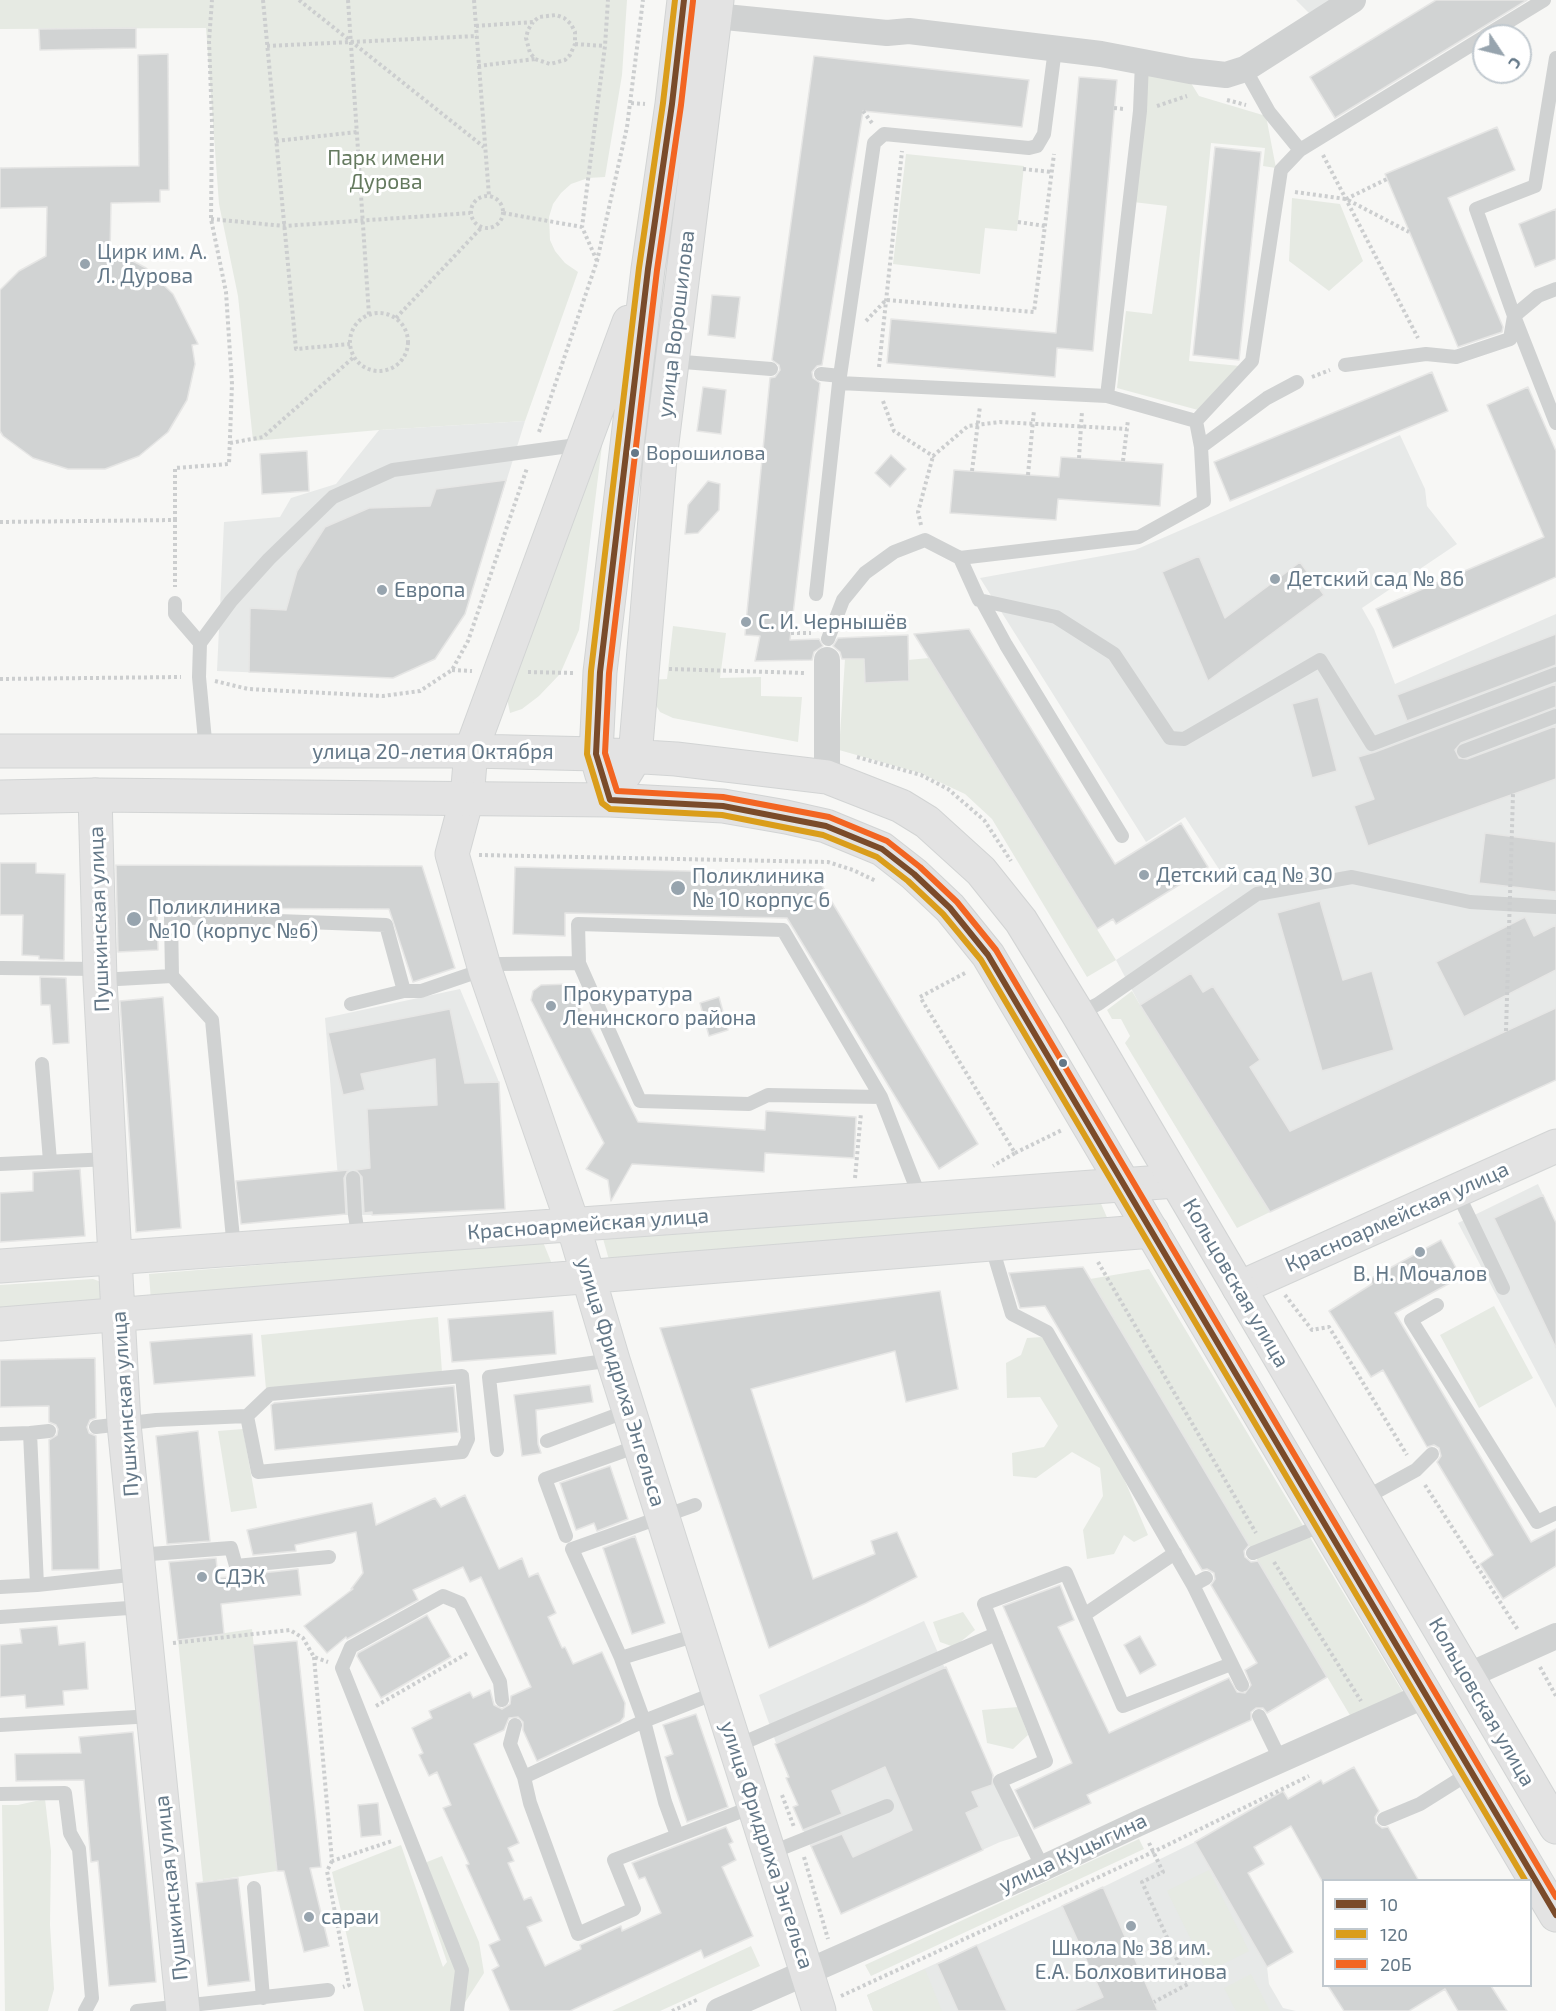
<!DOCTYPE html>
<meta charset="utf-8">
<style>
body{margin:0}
#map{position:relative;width:1556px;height:2011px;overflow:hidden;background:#f7f7f5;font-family:"Exo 2",sans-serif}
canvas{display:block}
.legend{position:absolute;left:1322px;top:1879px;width:210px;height:108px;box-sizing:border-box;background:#fff;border:2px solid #c1c9cf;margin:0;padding:8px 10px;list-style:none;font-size:18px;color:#647888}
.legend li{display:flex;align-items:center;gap:12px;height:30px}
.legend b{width:30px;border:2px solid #c1c9cf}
.north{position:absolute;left:1472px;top:24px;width:60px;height:60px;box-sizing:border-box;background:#fff;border:2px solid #c1c9cf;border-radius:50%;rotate:125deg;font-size:16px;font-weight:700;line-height:24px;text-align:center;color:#647888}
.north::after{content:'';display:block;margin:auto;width:21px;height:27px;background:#97a4ae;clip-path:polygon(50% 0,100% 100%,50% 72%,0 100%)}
</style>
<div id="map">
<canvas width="1556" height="2011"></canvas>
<ul class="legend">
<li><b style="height:8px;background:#7a4b2a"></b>10</li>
<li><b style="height:8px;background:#da9d1b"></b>120</li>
<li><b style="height:8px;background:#f26522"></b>20Б</li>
</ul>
<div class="north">С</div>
</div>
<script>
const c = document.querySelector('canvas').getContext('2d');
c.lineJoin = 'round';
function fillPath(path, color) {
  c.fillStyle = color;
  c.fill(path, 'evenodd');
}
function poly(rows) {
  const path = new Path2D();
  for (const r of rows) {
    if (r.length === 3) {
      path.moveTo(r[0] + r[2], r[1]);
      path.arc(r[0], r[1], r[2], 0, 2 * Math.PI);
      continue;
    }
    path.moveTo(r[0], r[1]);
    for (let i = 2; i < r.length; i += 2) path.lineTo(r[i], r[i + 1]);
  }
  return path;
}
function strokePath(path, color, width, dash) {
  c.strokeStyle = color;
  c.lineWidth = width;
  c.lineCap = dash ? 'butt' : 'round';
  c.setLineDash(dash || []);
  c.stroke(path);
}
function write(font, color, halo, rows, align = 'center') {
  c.font = font + ' "Exo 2",sans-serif';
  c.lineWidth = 6;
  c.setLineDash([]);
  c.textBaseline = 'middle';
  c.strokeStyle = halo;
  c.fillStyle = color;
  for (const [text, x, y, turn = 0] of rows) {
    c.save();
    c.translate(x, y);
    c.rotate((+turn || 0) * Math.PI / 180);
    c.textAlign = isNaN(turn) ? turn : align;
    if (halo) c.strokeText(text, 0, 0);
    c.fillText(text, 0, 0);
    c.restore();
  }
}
const built = poly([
 [1296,0,1333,0,1309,13],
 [525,421,465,614,435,659,393,678,217,671,224,522,280,517,291,498,336,484,379,430],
 [1400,435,1425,489,1427,506,1457,544,1362,608,1374,629,1395,684,1556,614,1556,1080,1270,1212,1140,1005,1116,960,1230,886,1185,817,1146,842,980,578,1135,550],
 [460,989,499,1082,505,1209,372,1215,341,1215,325,1018],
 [1538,1184,1556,1223,1556,1408,1458,1223],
 [924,1621,1019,1836,1000,1842,841,1914,793,1807,798,1805,759,1695],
 [1195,1842,1267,1967,1269,1984,1283,2008,1296,2011,873,2011,867,1995,1103,1887]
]);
const green = poly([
 [0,0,627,0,622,75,605,177,588,178,571,184,561,193,553,204,549,217,550,240,555,251,565,263,578,272,525,421,379,430,253,441,238,296,219,204,206,28,0,29],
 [1147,68,1186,75,1199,96,1266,116,1276,168,1263,166,1265,148,1211,143,1189,361,1240,366,1198,410,1117,388,1126,311,1152,314,1167,206,1133,202],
 [906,154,1024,166,1017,231,985,228,980,274,893,264],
 [1292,198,1340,204,1363,261,1329,291,1289,261],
 [605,421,579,630,560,674,539,696,522,709,510,713,507,698],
 [673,626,726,633,720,678,761,677,761,696,802,697,798,742,673,718,660,712,651,697,648,680,667,679],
 [929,658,1116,960,1087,977,992,819,965,794,920,773,839,750,845,659,864,659,865,683,909,681,908,660],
 [1132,991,1140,1005,1270,1212,1237,1228,1125,1043,1130,1036,1121,1019,1112,1019,1107,1010],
 [1099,1199,1109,1222,611,1267,602,1235],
 [543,1242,554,1269,151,1301,149,1274],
 [1149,1269,1404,1694,1351,1717,1090,1279],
 [93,1279,104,1283,106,1302,0,1319,0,1285],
 [1494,1306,1533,1378,1479,1408,1440,1335],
 [438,1317,442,1372,266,1389,261,1335],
 [1042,1337,1122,1474,1148,1535,1134,1542,1124,1535,1114,1554,1087,1559,1083,1530,1103,1496,1100,1468,1072,1452,1036,1478,1013,1476,1012,1453,1044,1447,1058,1426,1040,1397,1007,1398,1006,1363,1021,1355,1027,1338],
 [243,1429,257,1508,231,1512,218,1431],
 [963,1612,975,1630,954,1647,940,1642,933,1622],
 [252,1629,277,1871,203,1882,178,1640],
 [1018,1707,1028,1735,1013,1749,987,1743,982,1710],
 [45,1799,51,1851,50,1925,54,1989,48,2011,5,2011,2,1805,18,1805],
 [1139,1839,1144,1849,871,1976,865,1965],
 [401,1845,443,1967,447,1962,419,1879,427,1862,442,1856,479,1942,484,1973,464,2004,450,2011,364,2011,332,1872],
 [1209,1870,1249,1951,1207,1972,1167,1891],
 [751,1946,760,1966,660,2011,612,2011],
 [925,1969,942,2011,873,2011,867,1995],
 [1251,1974,1270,2011,1236,2011,1224,1988]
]);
const building = poly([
 [1436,0,1527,0,1335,118,1310,77,1436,0],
 [136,28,136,48,40,50,39,29,136,28],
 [168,54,169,190,160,190,160,202,111,203,110,253,129,259,146,268,173,294,198,344,192,345,195,364,187,400,168,432,139,456,105,469,68,469,33,458,3,436,0,431,0,290,19,271,46,256,47,207,0,208,0,168,139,166,138,55,168,54],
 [814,56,1029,80,1022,127,863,111,822,365,817,366,812,372,813,378,820,383,790,640,819,639,823,646,814,652,812,660,755,661,760,636,745,635,746,622,770,378,775,377,780,370,779,365,772,360,814,56],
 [1079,77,1117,80,1093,351,1057,348,1055,377,887,363,891,319,1056,333,1079,77],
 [1497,127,1515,170,1448,198,1503,327,1502,332,1458,347,1385,174,1497,127],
 [1215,147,1261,152,1239,360,1193,355,1215,147],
 [1556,209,1556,259,1535,267,1519,224,1556,209],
 [712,295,740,297,735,338,708,335,712,295],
 [1432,372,1448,411,1230,501,1214,462,1432,372],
 [703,387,726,390,721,434,697,431,703,387],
 [1528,387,1556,451,1556,577,1393,648,1376,609,1544,537,1487,405,1528,387],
 [307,451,309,491,262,494,260,454,307,451],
 [891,455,906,469,890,487,875,473,891,455],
 [1061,457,1163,464,1160,506,1058,499,1056,520,950,513,954,470,1059,477,1061,457],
 [506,480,465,614,435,659,393,678,249,672,250,608,286,610,297,571,325,527,369,508,430,506,436,489,506,480],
 [708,481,720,484,719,510,698,533,685,534,688,505,708,481],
 [1199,556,1225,618,1300,562,1324,595,1208,681,1162,572,1199,556],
 [969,629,1115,864,1181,823,1208,867,1116,924,1113,919,1097,929,914,634,969,629],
 [1556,634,1556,665,1407,721,1397,695,1556,634],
 [908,635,909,681,865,683,864,659,842,659,840,652,833,646,838,638,908,635],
 [1556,684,1556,707,1461,743,1455,750,1459,758,1467,759,1556,726,1556,779,1368,846,1354,806,1374,799,1358,757,1375,752,1556,684],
 [1318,697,1337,771,1312,778,1292,704,1318,697],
 [1485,833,1556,842,1556,892,1479,883,1485,833],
 [0,863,36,863,36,873,65,874,64,960,39,959,39,956,22,955,23,915,0,915,0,863],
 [116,865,422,866,455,968,413,982,389,909,157,908,158,950,118,952,116,865],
 [515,867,815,874,978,1144,939,1169,787,918,565,913,565,936,513,934,515,867],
 [1320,901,1343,980,1372,971,1394,1050,1322,1071,1277,913,1320,901],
 [1525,917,1534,936,1556,925,1556,970,1464,1017,1436,962,1525,917],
 [1191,973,1203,992,1213,986,1260,1060,1250,1067,1290,1131,1556,1008,1556,1080,1270,1212,1140,1005,1191,973],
 [40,977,66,978,69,1043,53,1044,50,1005,41,1005,40,977],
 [570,984,581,1010,638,1122,765,1130,766,1111,856,1117,854,1158,765,1153,764,1172,632,1164,611,1201,608,1180,586,1169,604,1143,531,1000,533,991,541,985,570,984],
 [163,997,181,1228,136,1232,120,1001,163,997],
 [719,997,728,1030,709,1036,700,1003,719,997],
 [450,1009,465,1083,499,1082,505,1209,372,1215,372,1212,364,1213,362,1177,356,1170,370,1168,367,1109,437,1105,435,1059,361,1074,365,1090,343,1095,328,1033,450,1009],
 [80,1169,85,1236,0,1242,0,1193,33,1191,33,1172,80,1169],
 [348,1170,344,1178,346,1214,241,1224,236,1181,348,1170],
 [1543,1195,1556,1223,1556,1348,1494,1218,1543,1195],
 [1441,1240,1461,1277,1395,1313,1531,1542,1556,1529,1556,1566,1503,1599,1480,1564,1493,1555,1437,1462,1441,1456,1439,1448,1434,1445,1427,1447,1383,1370,1371,1377,1329,1311,1372,1284,1370,1279,1441,1240],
 [1083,1267,1249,1545,1244,1551,1245,1557,1251,1562,1258,1561,1327,1677,1267,1713,1263,1708,1256,1708,1251,1712,1251,1720,1087,1795,1091,1803,1034,1829,1015,1790,1072,1763,1003,1606,1060,1585,1074,1620,1058,1627,1109,1733,1229,1678,1237,1692,1245,1693,1251,1685,1245,1670,1257,1663,1211,1585,1215,1579,1214,1573,1207,1569,1202,1570,1045,1306,1020,1308,1009,1273,1083,1267],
 [940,1291,958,1389,906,1402,895,1351,751,1389,813,1579,875,1554,871,1541,897,1532,917,1577,866,1603,769,1648,660,1328,940,1291],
 [553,1311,556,1354,452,1362,448,1319,553,1311],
 [252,1334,255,1376,154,1384,150,1342,252,1334],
 [95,1358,96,1418,90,1420,87,1427,89,1433,96,1436,99,1569,52,1570,49,1440,57,1435,58,1429,56,1425,49,1422,49,1406,0,1407,0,1360,95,1358],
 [590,1385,593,1402,536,1410,538,1444,541,1453,522,1456,514,1395,590,1385],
 [454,1386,458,1432,275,1450,271,1405,274,1403,454,1386],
 [198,1431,210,1541,167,1544,156,1436,198,1431],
 [610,1466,628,1519,597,1531,594,1523,576,1530,560,1483,610,1466],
 [465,1495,499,1569,522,1558,529,1577,538,1573,556,1613,548,1617,562,1648,565,1647,573,1664,602,1652,625,1703,624,1717,620,1722,537,1761,523,1730,523,1722,518,1717,509,1718,504,1730,474,1744,519,1843,508,1848,514,1861,508,1863,524,1900,531,1897,542,1921,527,1927,545,1966,581,1949,580,1945,621,1926,622,1931,661,1913,645,1877,639,1879,632,1863,726,1827,733,1842,729,1844,736,1860,722,1867,753,1936,704,1958,701,1950,570,2011,510,2011,492,1970,499,1966,489,1945,500,1940,466,1865,469,1864,443,1808,451,1805,437,1772,429,1776,419,1755,423,1753,412,1728,432,1718,429,1711,470,1692,473,1698,490,1690,494,1705,502,1709,510,1704,511,1696,531,1687,481,1577,470,1582,463,1567,413,1590,418,1600,347,1639,346,1637,327,1653,304,1626,353,1589,351,1589,363,1573,356,1532,295,1545,296,1551,253,1555,247,1530,372,1503,376,1525,435,1498,441,1507,465,1495],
 [635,1536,665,1623,632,1634,603,1548,635,1536],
 [216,1558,218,1578,298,1569,301,1595,221,1604,224,1634,178,1640,169,1562,216,1558],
 [427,1615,451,1657,381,1698,357,1656,358,1653,427,1615],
 [57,1626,59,1645,85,1642,88,1689,63,1691,64,1705,26,1708,25,1695,0,1697,0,1645,22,1643,20,1629,57,1626],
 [1140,1636,1156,1665,1140,1674,1124,1645,1140,1636],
 [297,1641,321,1867,310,1868,329,1946,304,1952,284,1871,277,1871,253,1645,297,1641],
 [946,1667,993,1775,992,1785,972,1792,979,1807,966,1813,983,1850,841,1914,811,1846,842,1834,853,1857,912,1830,885,1767,832,1791,842,1814,803,1830,793,1807,798,1805,786,1778,789,1777,775,1744,946,1667],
 [696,1714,728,1807,687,1822,665,1757,673,1754,663,1725,696,1714],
 [133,1732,156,1982,109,1986,98,1861,91,1862,84,1780,16,1781,15,1754,81,1753,79,1737,133,1732],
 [1354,1767,1379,1811,1375,1817,1376,1823,1382,1828,1388,1827,1419,1881,1322,1881,1291,1826,1254,1847,1264,1864,1248,1873,1293,1952,1267,1967,1195,1842,1283,1791,1288,1799,1321,1780,1323,1784,1354,1767],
 [378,1803,381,1835,361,1837,358,1805,378,1803],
 [238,1878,250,1981,208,1986,196,1883,238,1878],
 [1103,1887,1158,2011,1072,2011,1103,1997,1062,1906,1103,1887],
 [977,1945,1007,2011,958,2011,937,1964,977,1945],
 [1328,1986,1491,1986,1507,2011,1458,2011,1445,1989,1409,2011,1344,2011,1328,1986]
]);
const path = poly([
 [263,0,296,349,350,344],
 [299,0,484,147],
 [348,0,369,315],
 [474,0,489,196],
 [476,26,533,22,539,17,556,15,564,18,571,24,575,32,575,44,570,55,565,60,550,64,535,59,530,53,526,38,528,30,533,22],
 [575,44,605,46],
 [267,46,477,36],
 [478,66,535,59],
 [1227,100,1246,105],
 [631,103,645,104],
 [1157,106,1187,96],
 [1114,108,1124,109],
 [863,111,872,123],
 [276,141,357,132],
 [1323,155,1418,338],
 [1023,169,1052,172],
 [1295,192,1346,199,1409,232],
 [487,212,16],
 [1346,199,1387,179],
 [503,213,582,227],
 [211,219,284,226,470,213],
 [1018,222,1045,226],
 [597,261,582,227,605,46,608,0],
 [379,342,29],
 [396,318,481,228],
 [866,321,886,300,1034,312,1054,154],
 [879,367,902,151],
 [1312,377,1330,370],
 [883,401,894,431,933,456,968,426,1000,422,1127,429],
 [539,432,597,261,627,127,643,0],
 [230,443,263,437,354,357],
 [1079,458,1082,411],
 [1123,461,1128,420],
 [972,471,980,406],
 [1028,475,1034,410],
 [175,520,175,468,229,464,232,384,226,292,211,219,212,123,209,41,212,0],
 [0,522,175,520,175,587],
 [921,525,918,512,933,456],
 [791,633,811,633],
 [669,669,805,673],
 [452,670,472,671],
 [528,672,574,673],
 [0,679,181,677],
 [215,681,248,689,383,696,420,691,452,670,468,641,527,468],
 [857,757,921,775,948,789,984,820,1011,861],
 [479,855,828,862,853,870,876,881],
 [965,973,920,997,1015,1153,993,1166],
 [1015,1153,1062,1130],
 [855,1178,861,1113],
 [1098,1262,1256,1533],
 [1285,1295,1312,1330,1329,1327,1407,1455],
 [1425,1485,1518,1630],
 [1274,1562,1361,1701],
 [173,1643,290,1630,303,1638,314,1657,328,1662],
 [314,1657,332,1861,392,1841],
 [1540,1667,1556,1696],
 [376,1706,468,1653],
 [782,1795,794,1827],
 [1149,1843,1163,1872,1142,1882,1188,1984,1154,2002],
 [804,1857,828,1939],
 [332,1861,327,1871,349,1985,343,1987],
 [841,1996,1153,1852,1309,1776],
 [672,2011,699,1999]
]);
const lane = poly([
 [1485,36,1544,0],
 [1556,58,1535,186,1476,209,1514,316,1556,423],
 [1300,150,1484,37],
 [671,361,771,369],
 [1345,365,1426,354,1456,357,1510,339,1514,316,1538,296,1556,289],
 [821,374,840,376,839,383,1107,396,1196,421],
 [840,376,874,143,884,134,1029,148,1037,146,1044,134,1055,49],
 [1107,396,1140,111,1142,62],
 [1196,421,1252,361,1281,170,1300,150,1269,112,1245,69],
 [1201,447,1267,398,1297,382],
 [960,558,979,600,1056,617,1114,654,1170,738,1184,739,1320,660,1372,744,1556,674],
 [816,594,839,383],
 [982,601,1006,645,1122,836],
 [175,603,175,614,200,643],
 [828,639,843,600,865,573,894,552,925,540,960,558,1139,537,1204,501,1201,447,1196,421],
 [206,751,199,677,200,643,231,601,269,559,333,497,393,470,584,444],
 [1464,751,1556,716],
 [0,968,100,969],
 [172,976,212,1020,234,1249],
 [100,980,172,976,171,917,386,925,404,991,421,991,500,964,579,963],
 [351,1004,404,991],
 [1078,1014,1098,1004,1257,894,1352,877,1470,902,1556,907],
 [42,1064,50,1161],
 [881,1097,768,1095,749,1104,640,1101,579,963,578,924,783,930,881,1097,921,1200],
 [0,1164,110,1159],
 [353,1178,355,1215,359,1241],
 [1457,1192,1503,1288],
 [991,1244,1012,1314,1047,1332,1193,1585,1242,1685],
 [1437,1305,1411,1320,1537,1522,1556,1513],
 [96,1427,156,1420,247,1416,270,1394,462,1376,468,1439,462,1452,258,1472,247,1416],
 [49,1431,30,1433,37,1585,139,1574],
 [0,1434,30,1433],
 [547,1441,630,1410],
 [497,1450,489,1377,613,1360],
 [1363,1499,1416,1470,1432,1454],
 [566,1536,545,1479,641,1445],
 [1253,1553,1325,1524],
 [137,1555,231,1548,236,1566,329,1557],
 [1193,1585,1206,1578],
 [0,1587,37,1585],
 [1084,1615,1175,1553],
 [0,1617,143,1607],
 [621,1658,700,1634],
 [718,1692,644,1721,524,1777,530,1803,578,1934,634,1909,614,1860,755,1806],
 [1259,1716,1281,1761],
 [0,1725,153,1716],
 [515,1725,510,1744,524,1777],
 [736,1746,996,1634],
 [0,1794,65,1793,70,1833,79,1849,92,1998,85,2011],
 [1384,1819,1420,1804,1471,1772],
 [677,1835,665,1802,644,1721,621,1658,572,1549,695,1505],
 [770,1853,887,1806],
 [1043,1868,1000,1781,1046,1761,984,1604,1066,1573,1123,1706,1231,1664],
 [254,1888,263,1998],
 [137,2011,328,1990],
 [457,2011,462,1970,342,1668,351,1647,443,1596,460,1603,500,1682,502,1700]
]);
const street = poly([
 [715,16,887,33,909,31,1101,54,1190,71,1226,75,1245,69,1353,0],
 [827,660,827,777],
 [1467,1676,1556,1636],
 [719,2011,1043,1868,1139,1823,1426,1695]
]);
const secondary = poly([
 [471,751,467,798,452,854,485,970,573,1225,613,1360,819,2011],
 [95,795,100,980,124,1424,183,2011],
 [0,1266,1176,1181],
 [1239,1288,1556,1146],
 [0,1324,1152,1231]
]);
const primary = poly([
 [0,751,471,751,596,754,676,759,827,777,901,806,927,822,981,871,1021,921,1078,1014,1556,1827],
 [471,751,629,322],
 [602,775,596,754,600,672,648,269,672,104,684,0],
 [624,775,635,757,660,459,717,0],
 [0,797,95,795,610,800,723,806,786,817,826,826,882,849,914,874,950,908,988,955,1556,1915]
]);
const pathBridge = poly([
 [1506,1031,1513,794]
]);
const bus1 = poly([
 [684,0,672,104,648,269,600,672,596,754,610,800,723,806,826,826,882,849,914,874,950,908,988,955,1556,1915]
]);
const bus2 = poly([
 [675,0,663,103,639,268,591,671,587,754,602,803,610,809,722,815,823,835,877,857,908,881,943,914,981,960,1525,1880]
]);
const bus3 = poly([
 [693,1,681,105,657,270,609,673,605,753,617,791,723,797,829,817,887,841,920,867,957,902,996,950,1556,1897]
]);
const markers = [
 [85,264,6,"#97a4ae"],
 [635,453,5,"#647888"],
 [1275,579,6,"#97a4ae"],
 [382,590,6,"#97a4ae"],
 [746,622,6,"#97a4ae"],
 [1144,875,6,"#97a4ae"],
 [678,888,8,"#97a4ae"],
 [134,919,8,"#97a4ae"],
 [551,1006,6,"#97a4ae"],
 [1063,1063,5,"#647888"],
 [1420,1252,6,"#97a4ae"],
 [202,1577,6,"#97a4ae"],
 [309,1917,6,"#97a4ae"],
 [1131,1926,6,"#97a4ae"]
];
const busNames = [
 ["Ворошилова",646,453]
];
const parkNames = [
 ["Парк имени",386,158],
 ["Дурова",386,182]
];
const poiNames = [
 ["Цирк им. А.",97,252],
 ["Л. Дурова",97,276],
 ["Детский сад № 86",1287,579],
 ["Европа",394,590],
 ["С. И. Чернышёв",758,622],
 ["Детский сад № 30",1156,875],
 ["Поликлиника",692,876],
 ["№ 10 корпус 6",692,900],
 ["Поликлиника",148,907],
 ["№10 (корпус №6)",148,931],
 ["Прокуратура",563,994],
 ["Ленинского района",563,1018],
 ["В. Н. Мочалов",1420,1274,"center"],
 ["СДЭК",214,1577],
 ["сараи",321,1917],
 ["Школа № 38 им.",1131,1948,"center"],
 ["Е.А. Болховитинова",1131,1972,"center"]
];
const streetNames = [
 ["улица Ворошилова",676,324,-83],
 ["улица 20-летия Октября",433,752],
 ["Пушкинская улица",99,919,-92],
 ["Красноармейская улица",1397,1217,-24],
 ["Красноармейская улица",588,1224,-4],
 ["Кольцовская улица",1236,1283,60],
 ["улица Фридриха Энгельса",621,1382,73],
 ["Пушкинская улица",125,1404,-94],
 ["Кольцовская улица",1482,1702,60],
 ["улица Фридриха Энгельса",767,1845,72],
 ["улица Куцыгина",1073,1853,-25],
 ["Пушкинская улица",171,1888,-96]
];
fillPath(built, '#e7e9e8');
fillPath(green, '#e6eae3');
fillPath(building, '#d1d3d3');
strokePath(building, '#e6e6e5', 1.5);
strokePath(secondary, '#d3d5d5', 35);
strokePath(primary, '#d2d4d4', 35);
strokePath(path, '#cccecf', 4, [3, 3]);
strokePath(lane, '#d0d2d2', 14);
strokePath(street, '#d0d2d2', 26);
strokePath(secondary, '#e3e3e3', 33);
strokePath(primary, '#e3e3e3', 33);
strokePath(pathBridge, '#cccecf', 4, [3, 3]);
strokePath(bus1, '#7a4b2a', 6);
strokePath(bus2, '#da9d1b', 6);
strokePath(bus3, '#f26522', 6);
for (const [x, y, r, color] of markers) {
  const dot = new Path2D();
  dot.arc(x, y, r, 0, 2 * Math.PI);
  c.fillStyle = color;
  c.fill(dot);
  strokePath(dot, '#fff', 2);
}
write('20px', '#647888', '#fff', busNames, 'left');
write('21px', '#657a5f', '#fff', parkNames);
write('21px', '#647888', '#fff', poiNames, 'left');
write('21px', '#647888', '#fff', streetNames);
</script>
